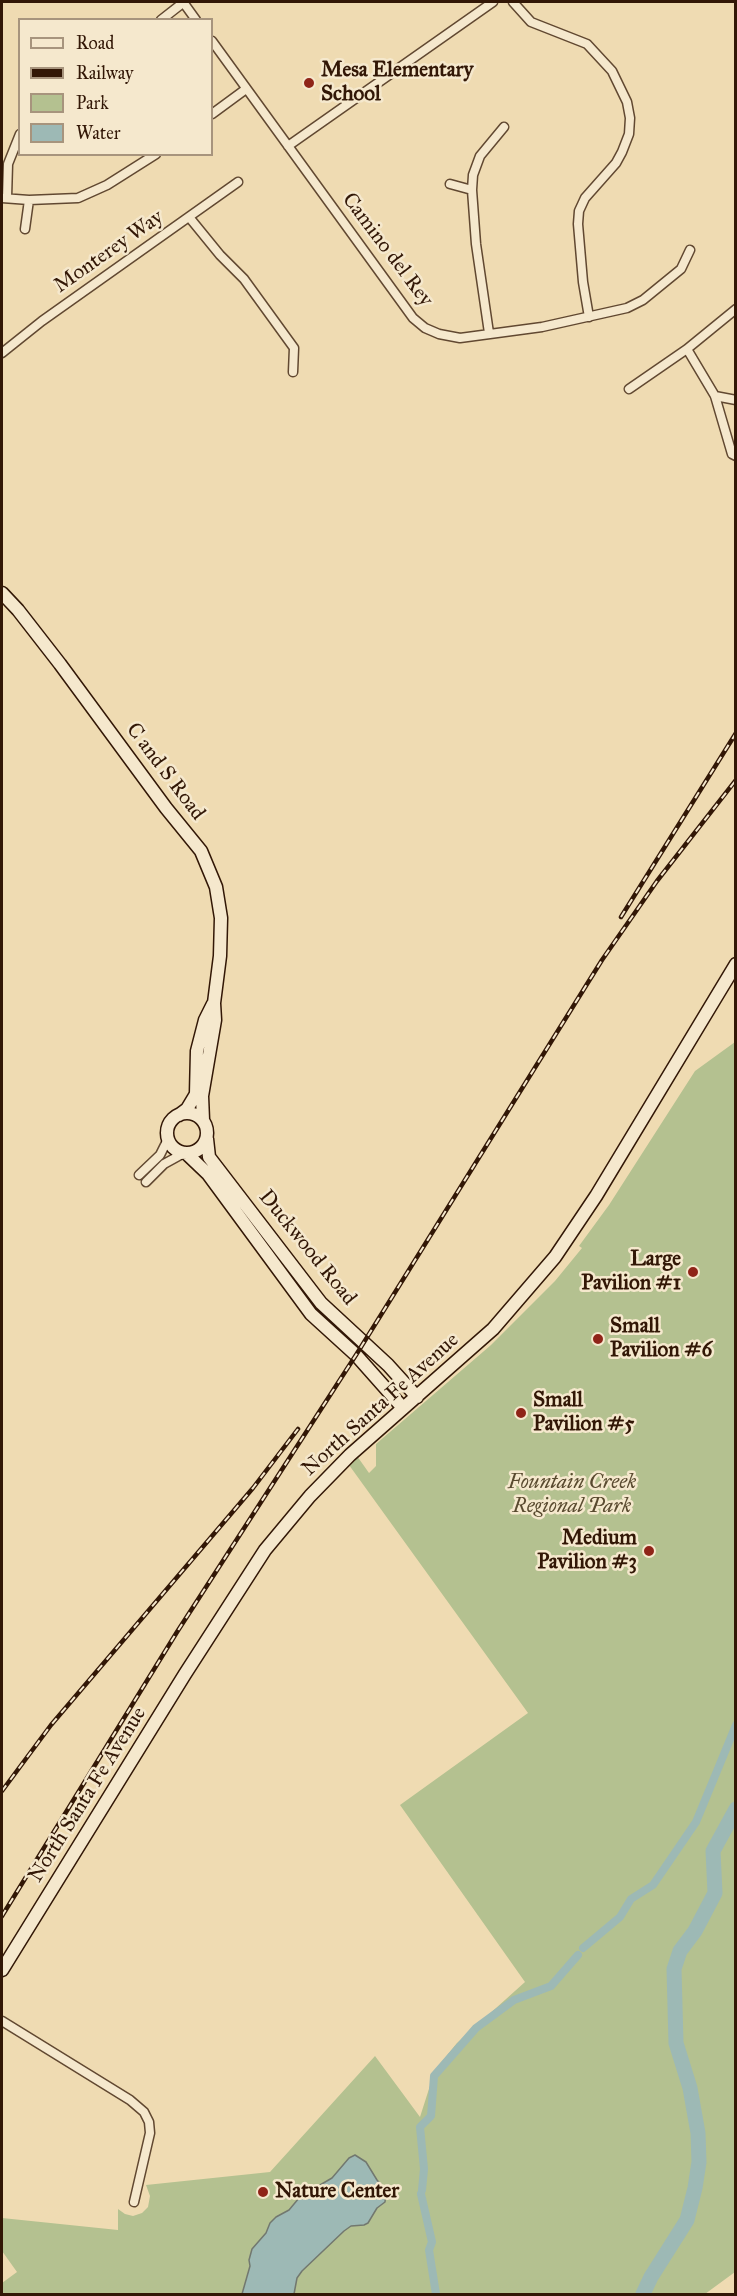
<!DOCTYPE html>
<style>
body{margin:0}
#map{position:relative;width:737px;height:2296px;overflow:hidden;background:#efdbb2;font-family:"IM FELL Great Primer",serif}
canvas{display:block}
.frame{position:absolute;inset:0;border:3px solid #321706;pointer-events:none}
.legend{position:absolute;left:18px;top:18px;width:195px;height:138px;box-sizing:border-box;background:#f5e8cd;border:2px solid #a7947d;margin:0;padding:8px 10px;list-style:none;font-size:18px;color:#321706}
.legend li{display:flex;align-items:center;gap:12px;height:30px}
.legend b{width:30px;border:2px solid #a7947d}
</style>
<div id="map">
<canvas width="737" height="2296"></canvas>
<div class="frame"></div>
<ul class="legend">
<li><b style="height:8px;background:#f5e8cd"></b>Road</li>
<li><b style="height:8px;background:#321706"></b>Railway</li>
<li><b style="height:16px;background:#b4c190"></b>Park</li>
<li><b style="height:16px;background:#9db9b5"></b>Water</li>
</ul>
</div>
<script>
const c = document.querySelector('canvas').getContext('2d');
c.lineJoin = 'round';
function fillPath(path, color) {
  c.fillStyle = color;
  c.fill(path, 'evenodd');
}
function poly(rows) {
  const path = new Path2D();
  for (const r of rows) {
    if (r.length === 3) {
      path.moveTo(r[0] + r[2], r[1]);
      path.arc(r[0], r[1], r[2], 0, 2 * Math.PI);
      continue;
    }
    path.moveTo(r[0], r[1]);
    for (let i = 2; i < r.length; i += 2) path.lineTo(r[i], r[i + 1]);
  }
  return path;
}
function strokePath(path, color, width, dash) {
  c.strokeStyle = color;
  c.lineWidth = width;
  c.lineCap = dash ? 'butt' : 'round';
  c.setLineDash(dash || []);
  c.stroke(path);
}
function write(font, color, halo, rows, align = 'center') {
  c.font = font + ' "IM FELL Great Primer",serif';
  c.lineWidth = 5;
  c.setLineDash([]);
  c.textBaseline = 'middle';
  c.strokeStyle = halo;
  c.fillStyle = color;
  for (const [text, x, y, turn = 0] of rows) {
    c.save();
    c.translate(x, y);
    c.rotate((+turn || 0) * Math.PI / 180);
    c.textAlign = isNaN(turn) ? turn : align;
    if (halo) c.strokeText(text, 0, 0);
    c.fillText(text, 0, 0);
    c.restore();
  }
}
const green = poly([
 [735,1042,735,2272,705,2294,2,2294,2,2283,17,2272,2,2251,2,2218,118,2230,118,2209,125,2214,133,2216,142,2213,148,2207,150,2196,146,2185,270,2172,375,2056,420,2117,435,2070,457,2043,525,1982,400,1805,528,1713,349,1465,357,1456,369,1473,376,1466,376,1444,491,1345,555,1281,582,1248,579,1246,609,1205,695,1071]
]);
const water = poly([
 [355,2155,366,2162,377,2180,386,2190,385,2202,377,2208,368,2223,364,2225,351,2226,344,2231,302,2271,297,2278,294,2294,242,2294,250,2266,249,2260,252,2249,266,2233,270,2223,276,2217,289,2210,299,2198,314,2191,320,2185,332,2178,349,2158,355,2155]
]);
const canal = poly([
 [583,1948,620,1917,631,1899,653,1885,696,1822,736,1725],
 [422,2190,424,2169,420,2127,431,2116,434,2076,476,2028,514,2000,551,1986,578,1955],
 [421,2194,432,2242,429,2250,436,2294]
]);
const river = poly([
 [643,2294,651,2277,687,2220,695,2188,699,2162,698,2133,690,2088,676,2043,674,1969,680,1951,695,1931,715,1893,713,1851,736,1809]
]);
const street = poly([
 [183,2,196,20],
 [513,2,531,22,587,44,612,71,627,102,630,118,629,134,622,152,616,163,585,198,579,211,578,224,583,282,589,317],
 [161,20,184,2],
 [212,41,413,318,425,328,439,334,460,338,542,327,627,308,643,300,681,269,690,250],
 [212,114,246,89],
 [288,146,493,2],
 [450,184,472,190],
 [2,198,29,200,78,198,107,185,156,154],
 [7,198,8,164,20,134],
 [189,217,220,255,244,279,294,348,293,372],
 [25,229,29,200],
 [489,333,476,244,472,190,473,175,480,156,504,127],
 [687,349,715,396,732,454,736,456],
 [2,353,42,321,238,182],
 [629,389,687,349,736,309],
 [715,396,736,400],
 [139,1175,160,1155,168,1139],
 [146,1182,164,1164,184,1153],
 [2,2021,130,2100,144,2112,149,2122,150,2133,134,2202]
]);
const secondary = poly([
 [2,593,18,610,60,664,166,808,201,851,216,887,221,918,220,956,214,1003,215,1020,202,1096,203,1120],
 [187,1133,20],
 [179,1115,187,1109,196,1094,197,1051,205,1020,213,1004],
 [207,1139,209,1157,321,1303,388,1365,417,1397],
 [187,1154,208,1174,311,1314,356,1355,403,1408],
 [2,1970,185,1674,265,1550,310,1496,350,1455,493,1329,555,1257,596,1196,736,964]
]);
const rail = poly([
 [621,917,736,733],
 [2,1791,51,1725,253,1488,298,1429],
 [2,1916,177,1632,356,1355,602,960,657,881,736,780]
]);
const markers = [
 [309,83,6,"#8f2418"],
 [693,1272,6,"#8f2418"],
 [598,1339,6,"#8f2418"],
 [521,1413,6,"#8f2418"],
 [649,1551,6,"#8f2418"],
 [263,2192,6,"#8f2418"]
];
const poiNames = [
 ["Mesa Elementary",321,71],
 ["School",321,95],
 ["Large",681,1260,"right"],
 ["Pavilion #1",681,1284,"right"],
 ["Small",610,1327],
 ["Pavilion #6",610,1351],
 ["Small",533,1401],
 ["Pavilion #5",533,1425],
 ["Medium",637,1539,"right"],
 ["Pavilion #3",637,1563,"right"],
 ["Nature Center",275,2192]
];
const streetNames = [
 ["Camino del Rey",387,250,53],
 ["Monterey Way",109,252,-35],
 ["C and S Road",165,772,53],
 ["Duckwood Road",307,1248,51],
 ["North Santa Fe Avenue",381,1405,-42],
 ["North Santa Fe Avenue",88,1795,-58]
];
const parkNames = [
 ["Fountain Creek",572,1483],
 ["Regional Park",572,1507]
];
fillPath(green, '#b4c190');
fillPath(water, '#9db9b5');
strokePath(water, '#72786f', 1.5);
strokePath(canal, '#9db9b5', 8);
strokePath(river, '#9db9b5', 15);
strokePath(street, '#614831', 11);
strokePath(secondary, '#321706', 15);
strokePath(street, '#f5e8cd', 8);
strokePath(secondary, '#f5e8cd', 12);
strokePath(rail, '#321706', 4.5);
strokePath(rail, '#f5e8cd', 2, [7]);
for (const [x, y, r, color] of markers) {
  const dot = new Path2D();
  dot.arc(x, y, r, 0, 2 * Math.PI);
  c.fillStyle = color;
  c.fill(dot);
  strokePath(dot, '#f5e8cd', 2);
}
write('bold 21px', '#321706', '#f5e8cd', poiNames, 'left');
write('21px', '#321706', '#f5e8cd', streetNames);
write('italic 21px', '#594a2f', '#f5e8cd', parkNames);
</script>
